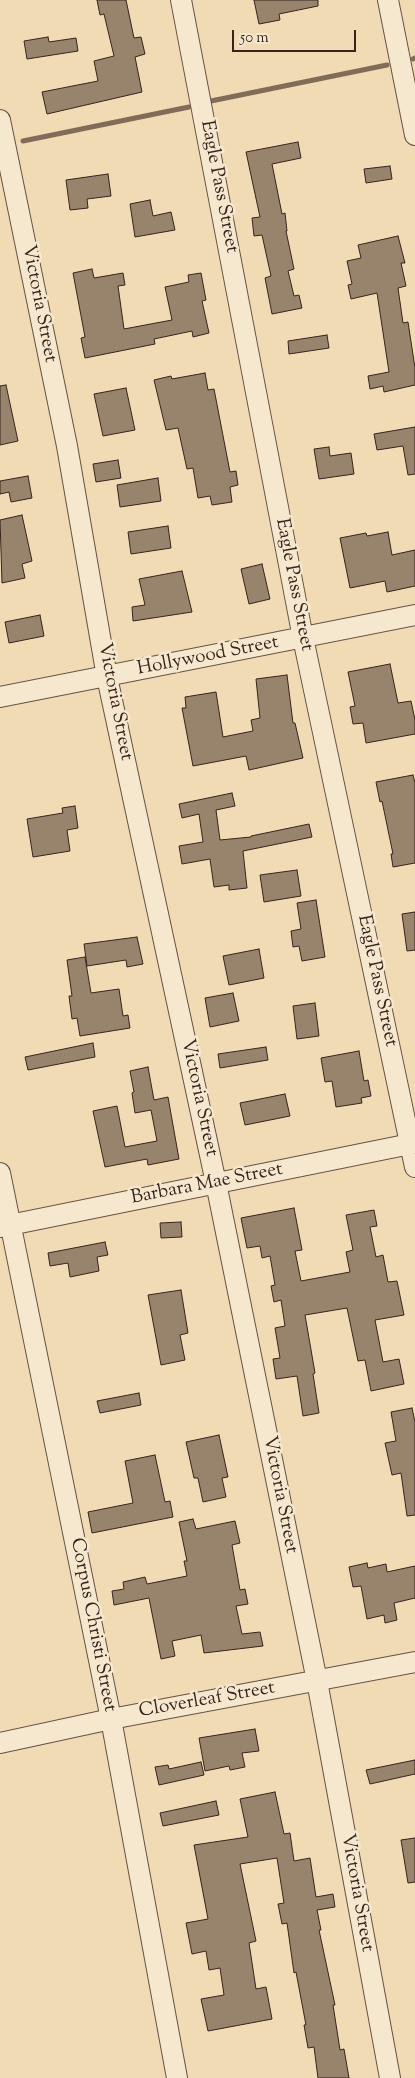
<!DOCTYPE html>
<style>
body{margin:0}
#map{position:relative;width:415px;height:2078px;overflow:hidden;background:#f1dbb5;font-family:"Sorts Mill Goudy",serif}
canvas{display:block}
.scale{position:absolute;left:232px;top:30px;width:124px;height:22px;box-sizing:border-box;border:2px solid #37231c;border-top:0;padding-left:6px;font-size:15px;line-height:18px;white-space:nowrap;color:#37231c;-webkit-text-stroke:4px #f6e8cf;paint-order:stroke}
</style>
<div id="map">
<canvas width="415" height="2078"></canvas>
<div class="scale">50 m</div>
</div>
<script>
const c = document.querySelector('canvas').getContext('2d');
c.lineJoin = 'round';
function poly(rows) {
  const path = new Path2D();
  for (const r of rows) {
    path.moveTo(r[0], r[1]);
    for (let i = 2; i < r.length; i += 2) path.lineTo(r[i], r[i + 1]);
  }
  return path;
}
function strokePath(path, color, width, dash) {
  c.strokeStyle = color;
  c.lineWidth = width;
  c.lineCap = dash ? 'butt' : 'round';
  c.setLineDash(dash || []);
  c.stroke(path);
}
function fillPath(path, color) {
  c.fillStyle = color;
  c.fill(path, 'evenodd');
}
function write(font, color, halo, rows, align = 'center') {
  c.font = font + ' "Sorts Mill Goudy",serif';
  c.lineWidth = 5;
  c.setLineDash([]);
  c.textBaseline = 'middle';
  c.strokeStyle = halo;
  c.fillStyle = color;
  for (const [text, x, y, turn = 0] of rows) {
    c.save();
    c.translate(x, y);
    c.rotate((+turn || 0) * Math.PI / 180);
    c.textAlign = isNaN(turn) ? turn : align;
    if (halo) c.strokeText(text, 0, 0);
    c.fillText(text, 0, 0);
    c.restore();
  }
}
const stream = poly([
 [413,59,415,58],
 [211,101,387,65],
 [23,141,189,107]
]);
const building = poly([
 [97,0,126,0,134,38,141,37,145,54,135,57,142,92,47,114,42,92,98,81,94,61,114,56,104,14,100,15,97,0],
 [254,0,318,0,318,6,279,14,280,20,259,24,254,0],
 [48,37,49,42,76,38,78,51,27,59,24,41,48,37],
 [298,142,301,158,272,164,282,214,285,213,287,231,286,231,294,269,288,271,294,296,299,295,302,308,272,314,265,278,271,276,262,235,254,236,252,218,260,217,246,152,298,142],
 [390,166,392,179,366,183,364,169,390,166],
 [108,174,111,196,87,199,88,208,70,210,66,180,108,174],
 [150,200,153,216,171,212,175,230,135,237,130,204,150,200],
 [398,236,405,263,401,263,406,286,398,288,403,323,408,322,415,368,415,385,384,392,383,386,370,389,368,376,389,372,377,293,351,299,348,285,352,284,347,261,361,258,358,245,398,236],
 [92,269,94,278,123,273,125,285,118,286,124,329,172,320,165,287,189,282,188,275,201,273,206,300,202,301,209,333,193,337,192,331,154,339,155,344,85,358,81,338,85,337,73,273,92,269],
 [327,335,329,348,289,354,288,341,327,335],
 [205,373,208,390,214,389,230,472,236,471,238,485,230,487,232,502,212,505,210,496,198,498,193,468,187,469,178,428,166,430,154,380,171,376,172,379,205,373],
 [6,385,18,441,0,445,0,386,6,385],
 [126,388,135,430,103,436,94,394,126,388],
 [415,427,415,474,408,475,403,446,377,450,374,434,415,427],
 [329,447,330,456,351,453,354,474,319,479,314,449,329,447],
 [118,460,121,478,96,482,93,464,118,460],
 [28,476,32,498,11,502,9,492,0,494,0,481,28,476],
 [158,478,161,501,120,507,117,485,158,478],
 [22,515,32,561,22,564,25,578,2,583,0,520,22,515],
 [168,526,171,548,131,554,128,532,168,526],
 [388,532,392,555,415,550,415,586,387,592,385,581,350,588,340,538,366,533,367,536,388,532],
 [262,564,270,599,249,604,241,569,262,564],
 [182,571,192,612,133,621,132,607,145,605,139,579,182,571],
 [40,615,44,636,9,643,5,622,40,615],
 [390,664,398,703,411,701,415,720,415,734,366,743,363,723,353,724,350,707,355,706,348,672,390,664],
 [287,675,293,723,295,723,303,758,249,770,246,756,193,766,182,708,186,708,185,697,216,692,223,737,253,731,251,720,260,718,256,679,287,675],
 [413,775,415,783,415,863,393,867,391,854,393,854,382,801,380,802,376,782,413,775],
 [232,793,235,806,216,810,220,840,251,837,251,836,309,824,312,837,243,851,247,888,229,890,229,885,214,887,210,859,182,864,179,846,203,842,199,814,182,818,179,804,232,793],
 [75,806,78,828,67,830,70,851,33,857,27,819,63,813,62,808,75,806],
 [297,870,301,896,264,902,260,875,297,870],
 [316,900,325,957,302,961,299,946,293,947,291,931,301,929,297,903,316,900],
 [415,912,415,950,407,951,402,914,415,912],
 [137,937,143,964,127,967,126,960,87,966,84,944,137,937],
 [259,949,264,978,229,985,223,956,259,949],
 [85,957,91,993,119,989,123,1016,128,1015,130,1028,80,1036,77,1018,72,1019,69,996,72,996,67,960,85,957],
 [233,993,239,1021,210,1027,205,998,233,993],
 [315,1003,319,1036,297,1039,293,1006,315,1003],
 [93,1043,95,1057,28,1070,25,1057,93,1043],
 [266,1047,268,1060,220,1068,218,1054,266,1047],
 [359,1051,364,1081,368,1080,371,1096,361,1098,362,1103,336,1107,332,1081,325,1082,321,1058,359,1051],
 [148,1067,154,1100,168,1097,179,1159,148,1165,147,1159,105,1167,93,1111,117,1106,125,1147,157,1141,151,1110,135,1113,132,1093,134,1092,130,1071,148,1067],
 [285,1094,290,1116,245,1125,240,1103,285,1094],
 [294,1208,302,1250,295,1251,301,1281,350,1272,346,1252,353,1250,346,1215,374,1210,377,1226,370,1227,376,1257,383,1255,388,1282,397,1281,404,1315,375,1320,383,1362,399,1359,404,1384,371,1391,365,1360,358,1361,347,1308,305,1315,315,1373,313,1374,319,1413,303,1416,297,1376,276,1379,273,1359,280,1358,275,1328,285,1326,281,1300,274,1302,271,1286,275,1285,270,1256,262,1258,260,1246,247,1248,241,1218,294,1208],
 [181,1222,182,1237,161,1238,160,1223,181,1222],
 [105,1242,108,1255,97,1257,99,1271,70,1277,68,1263,50,1266,48,1253,105,1242],
 [181,1290,188,1333,180,1335,185,1360,161,1365,148,1295,181,1290],
 [139,1393,141,1405,100,1413,97,1401,139,1393],
 [412,1408,415,1422,415,1515,407,1516,401,1473,392,1475,385,1443,396,1441,391,1412,412,1408],
 [219,1435,228,1477,222,1478,226,1497,203,1502,198,1478,194,1478,186,1442,219,1435],
 [155,1455,165,1502,170,1501,173,1517,92,1533,88,1512,133,1503,125,1461,155,1455],
 [193,1519,196,1529,235,1521,240,1543,232,1545,240,1590,245,1589,248,1604,236,1606,242,1634,260,1632,263,1646,204,1653,201,1635,172,1641,175,1656,161,1659,149,1598,114,1605,112,1591,124,1589,123,1582,145,1577,147,1584,187,1576,184,1561,187,1561,179,1522,193,1519],
 [367,1563,368,1568,386,1564,387,1572,415,1566,415,1598,394,1603,397,1620,385,1623,384,1615,367,1619,361,1586,353,1587,349,1567,367,1563],
 [255,1729,259,1751,242,1753,245,1767,230,1770,229,1766,205,1771,199,1738,255,1729],
 [415,1760,415,1774,370,1784,366,1770,415,1760],
 [201,1762,204,1775,159,1785,155,1767,168,1765,169,1769,201,1762],
 [275,1792,284,1834,290,1833,294,1861,310,1858,316,1897,333,1894,335,1907,317,1910,321,1930,319,1930,335,2005,333,2005,340,2050,344,2049,349,2078,318,2078,314,2047,308,2048,304,2025,306,2025,296,1972,294,1973,287,1923,282,1924,278,1904,284,1903,277,1858,240,1864,256,1941,249,1943,256,1989,266,1987,272,2019,208,2031,201,1999,224,1995,220,1968,209,1970,206,1951,192,1954,186,1923,208,1919,194,1845,248,1837,240,1799,275,1792],
 [216,1801,219,1815,163,1826,160,1813,216,1801],
 [415,1838,415,1882,408,1883,401,1840,415,1838]
]);
const minor = poly([
 [181,0,303,638,415,1167],
 [388,0,415,135],
 [0,120,67,446,107,677,216,1183,317,1681,390,2078],
 [0,697,415,615],
 [0,1173,111,1719,177,2078],
 [0,1227,415,1143],
 [0,1743,111,1719,415,1662]
]);
const streetNames = [
 ["Eagle Pass Street",218,187,79],
 ["Victoria Street",38,304,79],
 ["Eagle Pass Street",293,585,79],
 ["Hollywood Street",208,657,-11],
 ["Victoria Street",114,702,79],
 ["Eagle Pass Street",376,981,78],
 ["Victoria Street",198,1098,78],
 ["Barbara Mae Street",207,1185,-11],
 ["Victoria Street",279,1495,79],
 ["Corpus Christi Street",92,1625,79],
 ["Cloverleaf Street",207,1701,-10],
 ["Victoria Street",356,1893,80]
];
strokePath(stream, '#816c59', 5);
fillPath(building, '#98836c');
strokePath(building, '#37231c', 1);
strokePath(minor, '#665142', 22);
strokePath(minor, '#f6e8cf', 20);
write('19px', '#37231c', '#f6e8cf', streetNames);
</script>
